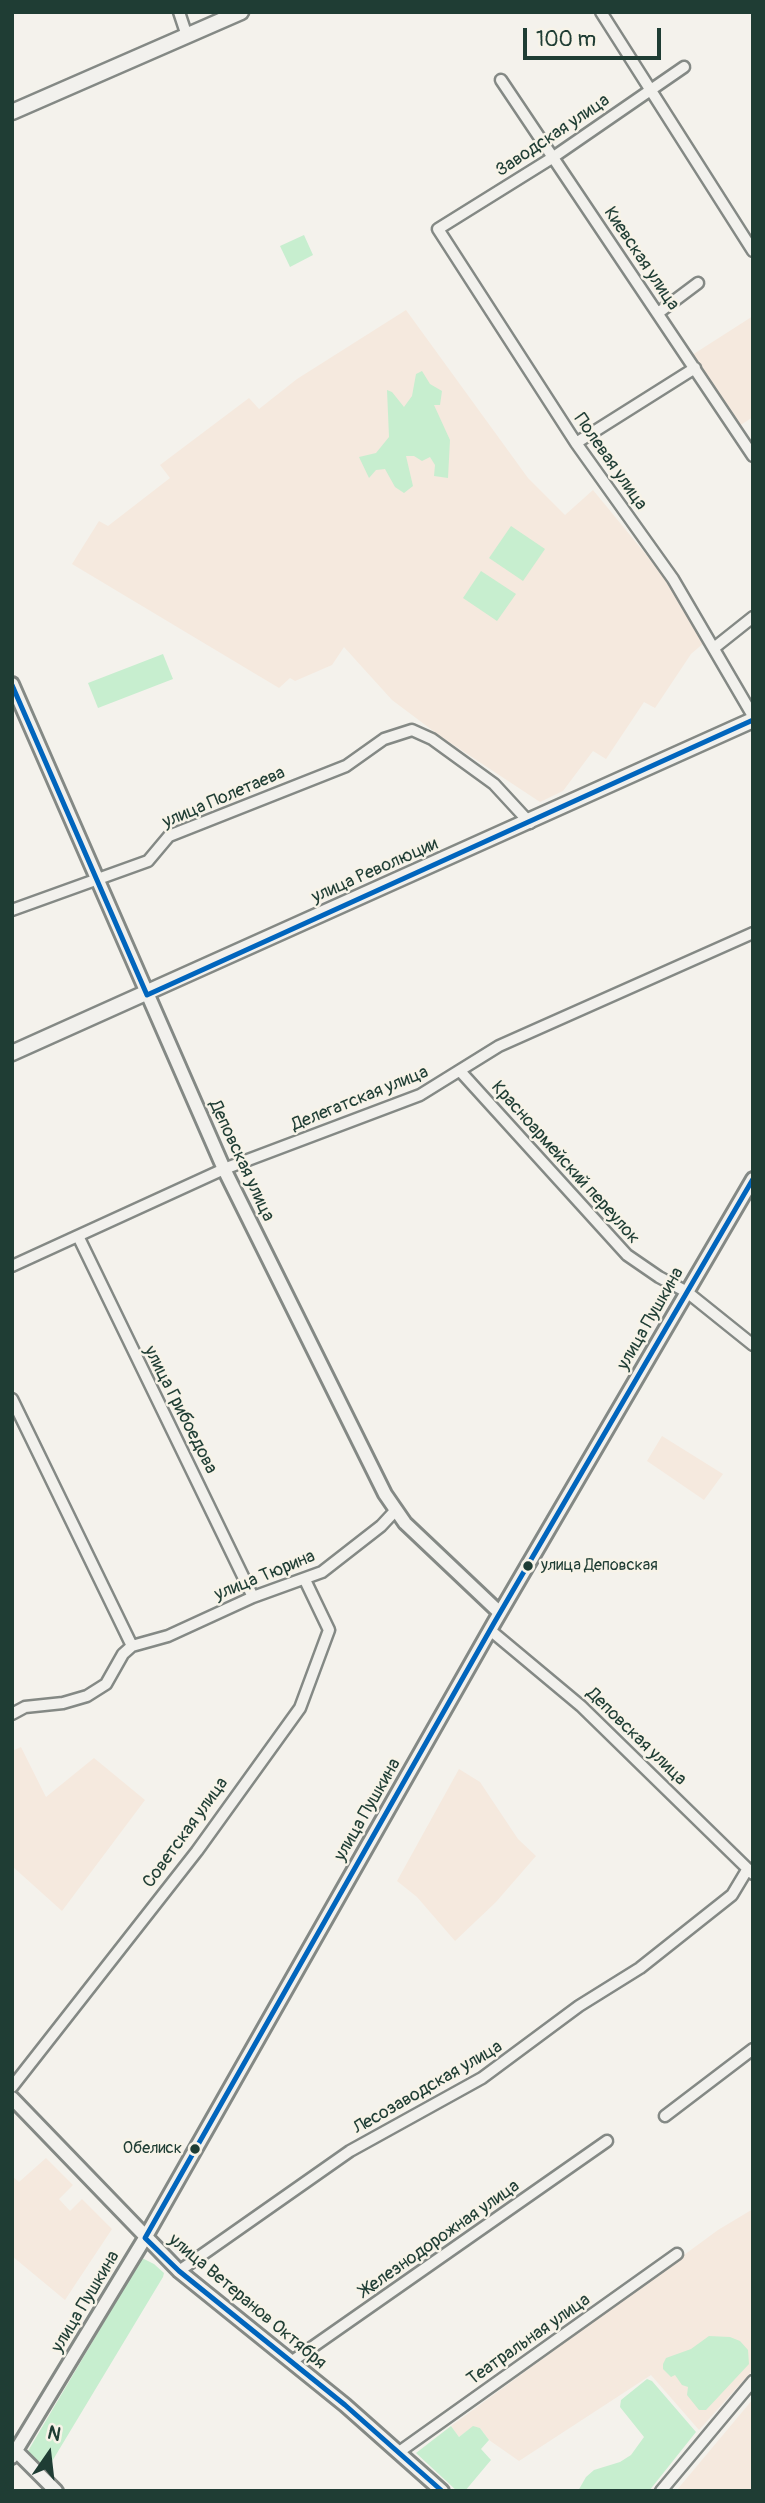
<!DOCTYPE html>
<meta charset="utf-8">
<style>
body{margin:0}
#map{position:relative;width:765px;height:2503px;overflow:hidden;background:#f4f2ec;font-family:Pangolin,sans-serif}
canvas{display:block}
.frame{position:absolute;inset:0;border:14px solid #1f3d34;pointer-events:none}
.north{position:absolute;left:14px;top:2419px;width:70px;height:70px;-webkit-text-stroke:5px #f7f3e8;paint-order:stroke;rotate:14deg;font-size:19px;font-weight:700;line-height:28px;text-align:center;color:#1f3d34}
.north::after{content:'';display:block;margin:auto;width:24px;height:32px;background:#1f3d34;clip-path:polygon(50% 0,100% 100%,50% 72%,0 100%)}
.scale{position:absolute;left:523px;top:28px;width:138px;height:32px;box-sizing:border-box;border:4px solid #1f3d34;border-top:0;padding-left:9px;font-size:21px;line-height:24px;white-space:nowrap;color:#1f3d34;-webkit-text-stroke:5px #f7f3e8;paint-order:stroke}
</style>
<div id="map">
<canvas width="765" height="2503"></canvas>
<div class="frame"></div>
<div class="north">N</div>
<div class="scale">100 m</div>
</div>
<script>
const c = document.querySelector('canvas').getContext('2d');
c.lineJoin = 'round';
function fillPath(path, color) {
  c.fillStyle = color;
  c.fill(path, 'evenodd');
}
function poly(rows) {
  const path = new Path2D();
  for (const r of rows) {
    path.moveTo(r[0], r[1]);
    for (let i = 2; i < r.length; i += 2) path.lineTo(r[i], r[i + 1]);
  }
  return path;
}
function strokePath(path, color, width, dash) {
  c.strokeStyle = color;
  c.lineWidth = width;
  c.lineCap = dash ? 'butt' : 'round';
  c.setLineDash(dash || []);
  c.stroke(path);
}
function write(font, color, halo, rows, align = 'center') {
  c.font = font + ' Pangolin,sans-serif';
  c.lineWidth = 5;
  c.setLineDash([]);
  c.textBaseline = 'middle';
  c.strokeStyle = halo;
  c.fillStyle = color;
  for (const [text, x, y, turn = 0] of rows) {
    c.save();
    c.translate(x, y);
    c.rotate((+turn || 0) * Math.PI / 180);
    c.textAlign = isNaN(turn) ? turn : align;
    if (halo) c.strokeText(text, 0, 0);
    c.fillText(text, 0, 0);
    c.restore();
  }
}
const built = poly([
 [406,310,528,478,565,515,593,490,667,580,705,642,691,654,655,708,644,702,606,759,593,751,563,791,540,802,440,736,392,700,344,647,332,665,295,681,290,678,279,688,72,564,99,521,108,526,170,478,160,465,249,398,259,409,297,379],
 [753,316,753,417,736,428,689,357],
 [662,1436,723,1474,704,1500,647,1461],
 [21,1747,46,1797,94,1758,145,1800,62,1911,12,1866,12,1751],
 [459,1769,480,1782,518,1839,536,1856,496,1902,455,1941,417,1897,397,1881],
 [46,2158,73,2185,59,2199,70,2211,82,2199,112,2229,65,2300,12,2256,12,2176,19,2182],
 [753,2209,753,2370,699,2430,651,2375,519,2461,489,2440,480,2428,473,2427,459,2437,451,2426,718,2230],
 [753,2399,753,2491,676,2491]
]);
const green = poly([
 [304,235,313,255,290,267,280,246],
 [422,371,430,384,442,391,440,405,434,405,450,440,448,478,434,476,435,465,430,457,422,461,414,456,406,456,413,486,404,493,395,487,385,469,376,470,369,478,359,457,376,453,389,437,387,390,392,392,404,407,412,396,416,374],
 [511,526,545,549,523,581,489,558],
 [481,571,516,594,497,621,463,598],
 [163,654,173,679,98,708,88,683],
 [142,2258,154,2264,164,2273,163,2277,48,2468,43,2468,28,2451],
 [709,2336,730,2337,740,2341,748,2350,749,2364,706,2410,699,2410,687,2395,688,2387,682,2385,675,2375,671,2377,663,2369,663,2364,666,2358,691,2349],
 [647,2379,652,2381,696,2432,649,2491,578,2491,586,2477,594,2470,620,2462,631,2455,644,2437,620,2407,621,2400],
 [451,2426,459,2437,473,2426,480,2428,489,2440,481,2449,491,2460,465,2491,457,2491,416,2453]
]);
const minor = poly([
 [179,12,187,36],
 [601,12,753,251],
 [684,67,552,158,438,229,576,443,673,579,753,716],
 [501,80,753,456],
 [658,313,698,283],
 [576,443,695,368],
 [714,648,753,617],
 [12,910,148,861,169,836,346,766,384,739,412,730,432,739,494,784,530,823],
 [460,1071,627,1255,659,1277,687,1292,753,1345],
 [78,1236,253,1597],
 [12,1266,224,1169,420,1095,499,1046,753,933],
 [12,1399,132,1646],
 [490,1630,581,1706,753,1874],
 [12,1714,25,1707,63,1703,87,1696,106,1684,123,1654,132,1646,168,1636,253,1597,322,1572,381,1526,395,1511],
 [12,2087,197,1851,300,1708,329,1630,305,1580],
 [665,2116,753,2049],
 [179,2271,350,2151,482,2078,579,2006,640,1968,732,1895,747,1870],
 [291,2362,607,2141],
 [399,2452,677,2254],
 [661,2491,753,2381]
]);
const tertiary = poly([
 [12,684,224,1169,385,1494,405,1523,500,1613],
 [12,2098,179,2271,345,2405,442,2491],
 [16,2451,56,2491],
 [12,2457,145,2238,494,1623,753,1179]
]);
const secondary = poly([
 [12,112,241,12],
 [12,1053,753,720]
]);
const bus1 = poly([
 [12,685,147,995,753,720],
 [442,2491,345,2405,179,2271,145,2238,494,1623,753,1179]
]);
const markers = [
 [528,1566,6,"#1f3d34"],
 [195,2149,6,"#1f3d34"]
];
const busNames = [
 ["улица Деповская",541,1566],
 ["Обелиск",182,2149,"right"]
];
const streetNames = [
 ["Заводская улица",553,136,-34],
 ["Киевская улица",641,259,56],
 ["Полевая улица",610,462,55],
 ["улица Полетаева",224,798,-23],
 ["улица Революции",375,871,-24],
 ["Делегатская улица",360,1099,-22],
 ["Деповская улица",241,1161,65],
 ["Красноармейский переулок",565,1163,48],
 ["улица Пушкина",651,1319,-60],
 ["улица Грибоедова",180,1410,63],
 ["улица Тюрина",265,1576,-22],
 ["Деповская улица",636,1737,44],
 ["улица Пушкина",368,1810,-60],
 ["Советская улица",186,1833,-54],
 ["Лесозаводская улица",428,2088,-30],
 ["Железнодорожная улица",440,2239,-35],
 ["улица Пушкина",86,2302,-59],
 ["улица Ветеранов Октября",247,2302,40],
 ["Театральная улица",529,2340,-35]
];
fillPath(built, '#f5e9de');
fillPath(green, '#c7eecf');
strokePath(minor, '#848985', 15);
strokePath(tertiary, '#848985', 18);
strokePath(secondary, '#848985', 19);
strokePath(minor, '#f2f1ed', 10);
strokePath(tertiary, '#f2f1ed', 12);
strokePath(secondary, '#f2f1ed', 14);
strokePath(bus1, '#0065bd', 5);
for (const [x, y, r, color] of markers) {
  const dot = new Path2D();
  dot.arc(x, y, r, 0, 2 * Math.PI);
  c.fillStyle = color;
  c.fill(dot);
  strokePath(dot, '#f7f3e8', 2.5);
}
write('16px', '#1f3d34', '#f7f3e8', busNames, 'left');
write('18px', '#1f3d34', '#f7f3e8', streetNames);
</script>
